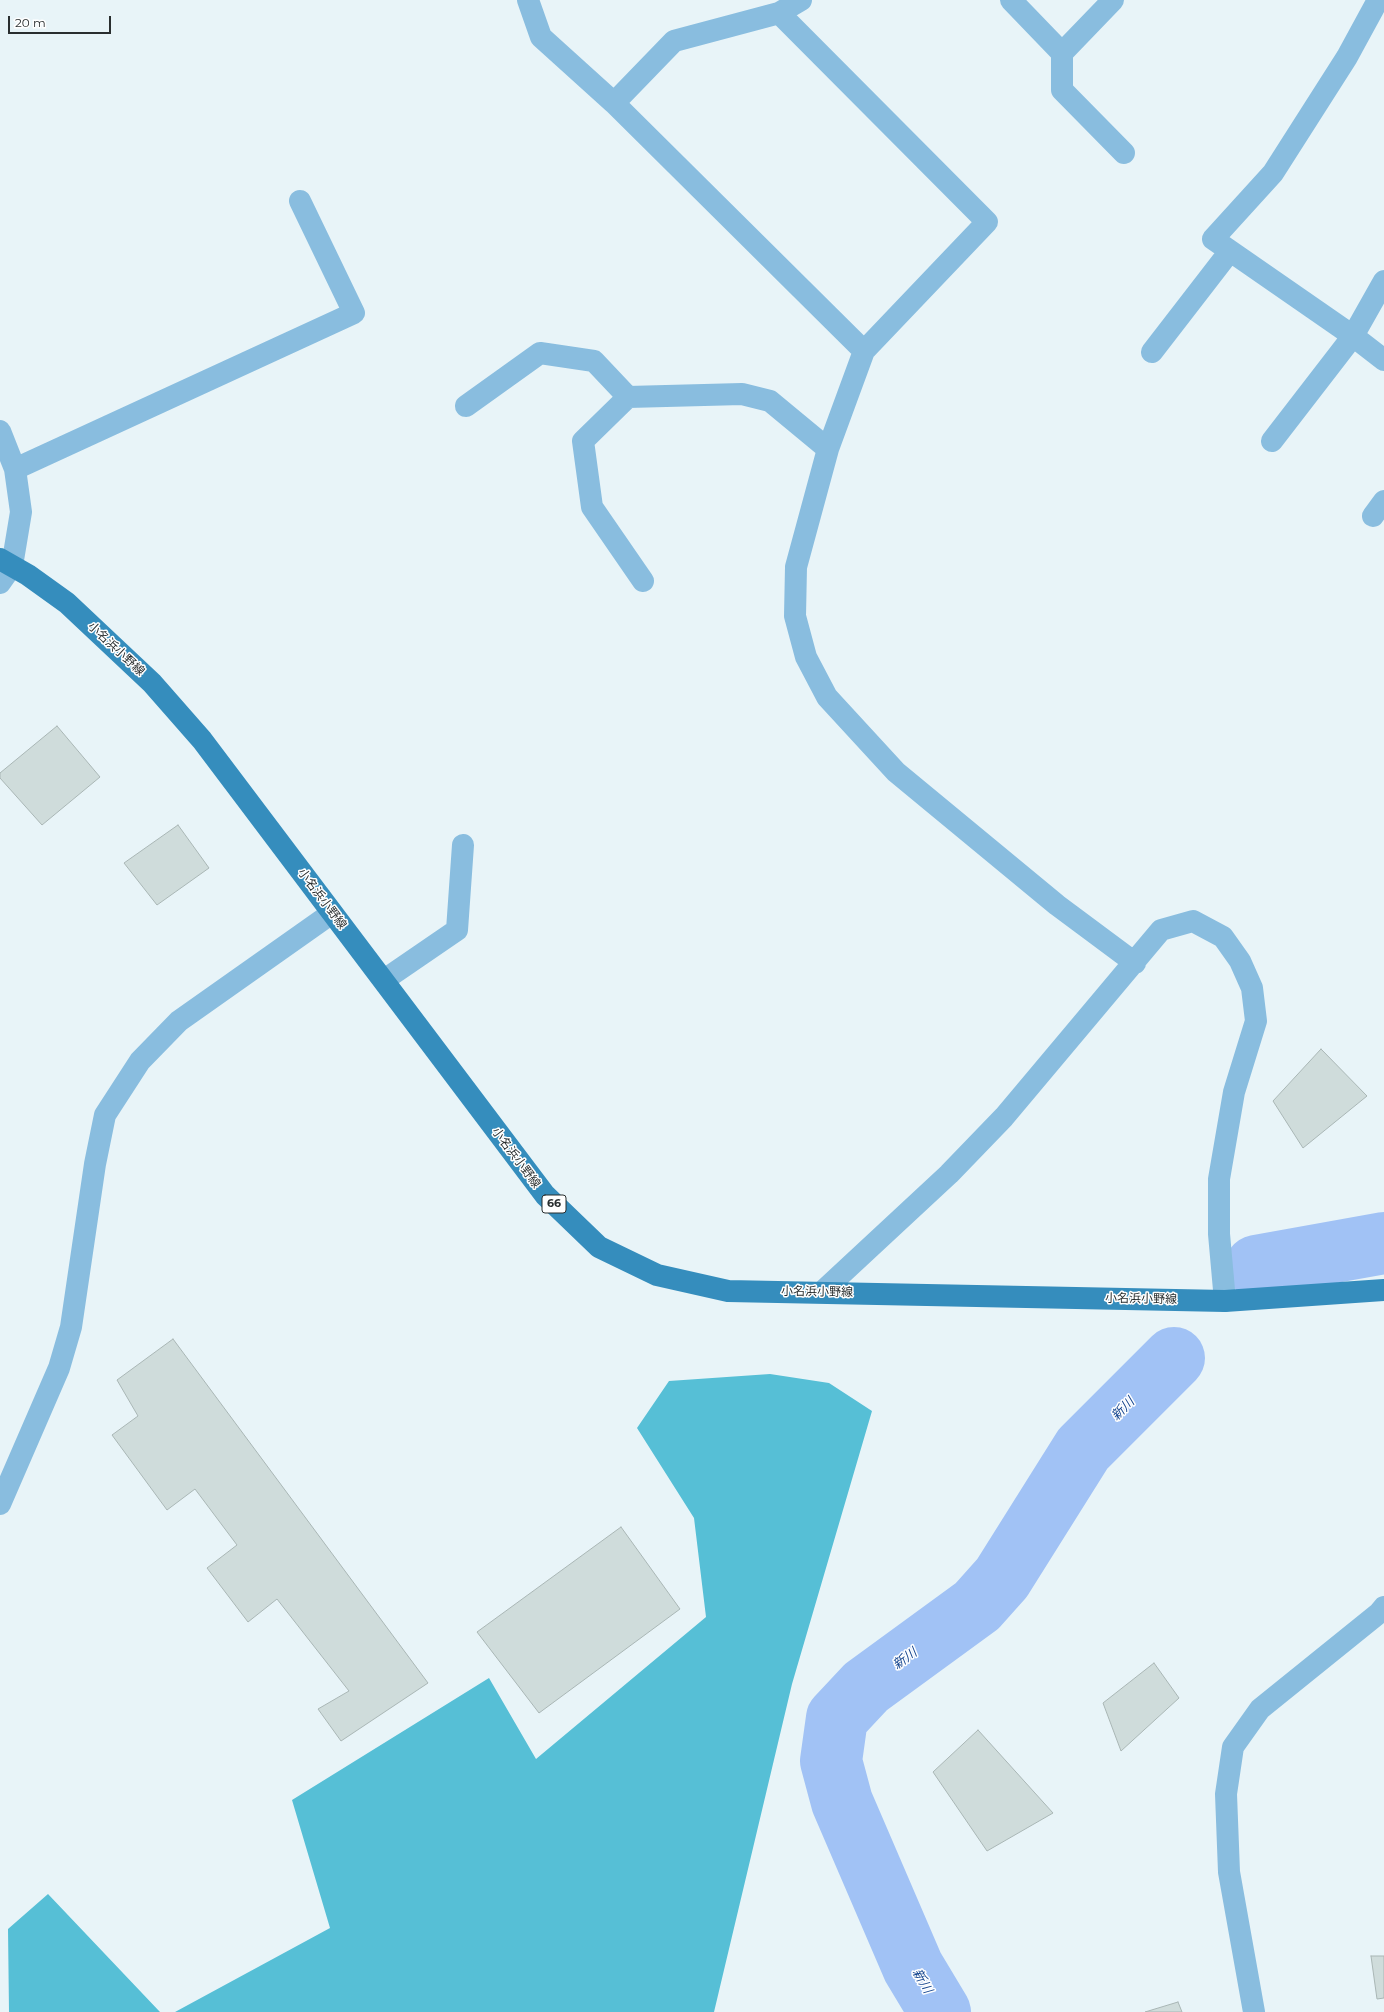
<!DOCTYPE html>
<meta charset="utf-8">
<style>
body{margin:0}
#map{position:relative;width:1384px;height:2012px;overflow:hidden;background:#e8f4f8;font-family:Montserrat,sans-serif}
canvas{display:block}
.scale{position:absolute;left:8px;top:16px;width:103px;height:18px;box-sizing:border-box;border:2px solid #292e2f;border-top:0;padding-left:5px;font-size:12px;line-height:14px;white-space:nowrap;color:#292e2f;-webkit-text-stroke:3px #fff;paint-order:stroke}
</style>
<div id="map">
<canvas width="1384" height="2012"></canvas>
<div class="scale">20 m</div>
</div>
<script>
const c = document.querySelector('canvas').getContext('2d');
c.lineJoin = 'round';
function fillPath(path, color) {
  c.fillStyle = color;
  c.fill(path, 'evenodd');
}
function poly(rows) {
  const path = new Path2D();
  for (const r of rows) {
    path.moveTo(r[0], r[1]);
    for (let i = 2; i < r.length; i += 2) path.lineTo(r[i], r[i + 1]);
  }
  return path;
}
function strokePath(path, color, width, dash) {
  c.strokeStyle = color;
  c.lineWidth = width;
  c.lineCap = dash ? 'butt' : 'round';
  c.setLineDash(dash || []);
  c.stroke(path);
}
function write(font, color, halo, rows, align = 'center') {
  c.font = font + ' Montserrat,"Noto Sans JP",sans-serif';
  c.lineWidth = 3;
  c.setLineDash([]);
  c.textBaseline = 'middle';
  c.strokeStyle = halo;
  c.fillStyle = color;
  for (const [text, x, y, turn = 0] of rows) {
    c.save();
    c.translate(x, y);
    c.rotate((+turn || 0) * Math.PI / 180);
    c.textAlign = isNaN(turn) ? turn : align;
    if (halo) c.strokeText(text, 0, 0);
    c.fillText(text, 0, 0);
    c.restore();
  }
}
const forest = poly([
 [770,1374,829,1383,872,1411,792,1684,714,2012,175,2012,330,1928,292,1800,489,1678,536,1759,706,1617,694,1518,637,1428,669,1381],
 [48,1894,160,2012,9,2012,8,1929]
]);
const river = poly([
 [1256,1266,1384,1243],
 [940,2012,913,1967,842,1802,831,1761,837,1718,866,1687,977,1606,1002,1578,1083,1449,1174,1358]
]);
const building = poly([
 [57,726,100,777,42,825,0,778,0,773,57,726],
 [178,825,209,868,157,905,124,863,178,825],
 [1321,1049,1367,1096,1303,1148,1273,1101,1321,1049],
 [173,1339,428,1683,341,1741,318,1709,349,1691,277,1599,248,1622,207,1568,237,1545,195,1489,167,1510,112,1435,138,1416,117,1380,173,1339],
 [621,1527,680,1609,539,1713,477,1632,621,1527],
 [1154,1663,1179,1698,1121,1751,1103,1703,1154,1663],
 [978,1730,1053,1813,987,1851,933,1772,978,1730],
 [1371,1956,1384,1956,1384,1998,1377,1999,1371,1956],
 [1178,2002,1182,2012,1145,2012,1178,2002]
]);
const street = poly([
 [528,0,541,37,614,103,864,351,828,449,796,567,795,616,806,657,827,697,896,772,1057,905,1135,963],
 [1011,0,1062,53,1113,0],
 [779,13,987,222,864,351],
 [1062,53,1062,90,1124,153],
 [614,103,674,41,779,13,801,0],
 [1384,281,1353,336,1384,360],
 [1152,352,1230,251],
 [628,397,583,441,592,507,643,581],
 [466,406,540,353,594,361,628,397,742,394,770,401,828,449],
 [0,431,15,469,21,512,12,566,0,583],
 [1272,441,1353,336,1213,239,1273,173,1347,57,1378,0],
 [15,469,354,313,300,201],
 [1373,516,1384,501],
 [384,980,457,930,463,845],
 [822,1292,949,1174,1004,1117,1161,930,1193,921,1223,937,1240,961,1252,988,1256,1021,1234,1092,1219,1179,1219,1234,1225,1301],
 [0,1504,59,1368,71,1327,95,1164,105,1115,140,1061,179,1021,332,913],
 [1254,2012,1229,1872,1226,1794,1233,1747,1260,1709,1379,1613,1384,1607]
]);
const primary = poly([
 [0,559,28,575,67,603,152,683,202,740,545,1195,599,1247,657,1275,728,1291,1225,1301,1384,1290]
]);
const shields = [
 [554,1204,24]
];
const shieldNames = [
 ["66",554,1204]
];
const streetNames = [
 ["小名浜小野線",116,649,43],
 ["小名浜小野線",322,899,53],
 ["小名浜小野線",516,1158,53],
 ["小名浜小野線",817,1292,1],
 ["小名浜小野線",1141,1299,1]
];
const waterNames = [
 ["新川",1123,1409,-45],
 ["新川",905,1659,-36],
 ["新川",922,1981,60]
];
fillPath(forest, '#56bfd6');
strokePath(river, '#a1c2f5', 62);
fillPath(building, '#cfdcdb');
strokePath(building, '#a9b6b5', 1);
strokePath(street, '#89bddf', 22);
strokePath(primary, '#358dbd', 22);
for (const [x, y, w] of shields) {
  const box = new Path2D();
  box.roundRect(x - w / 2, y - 9, w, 18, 3);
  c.fillStyle = '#fff';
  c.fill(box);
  strokePath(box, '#292e2f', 1);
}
write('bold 11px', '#292e2f', null, shieldNames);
write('12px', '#292e2f', '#fff', streetNames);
write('italic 13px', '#174790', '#fff', waterNames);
</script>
